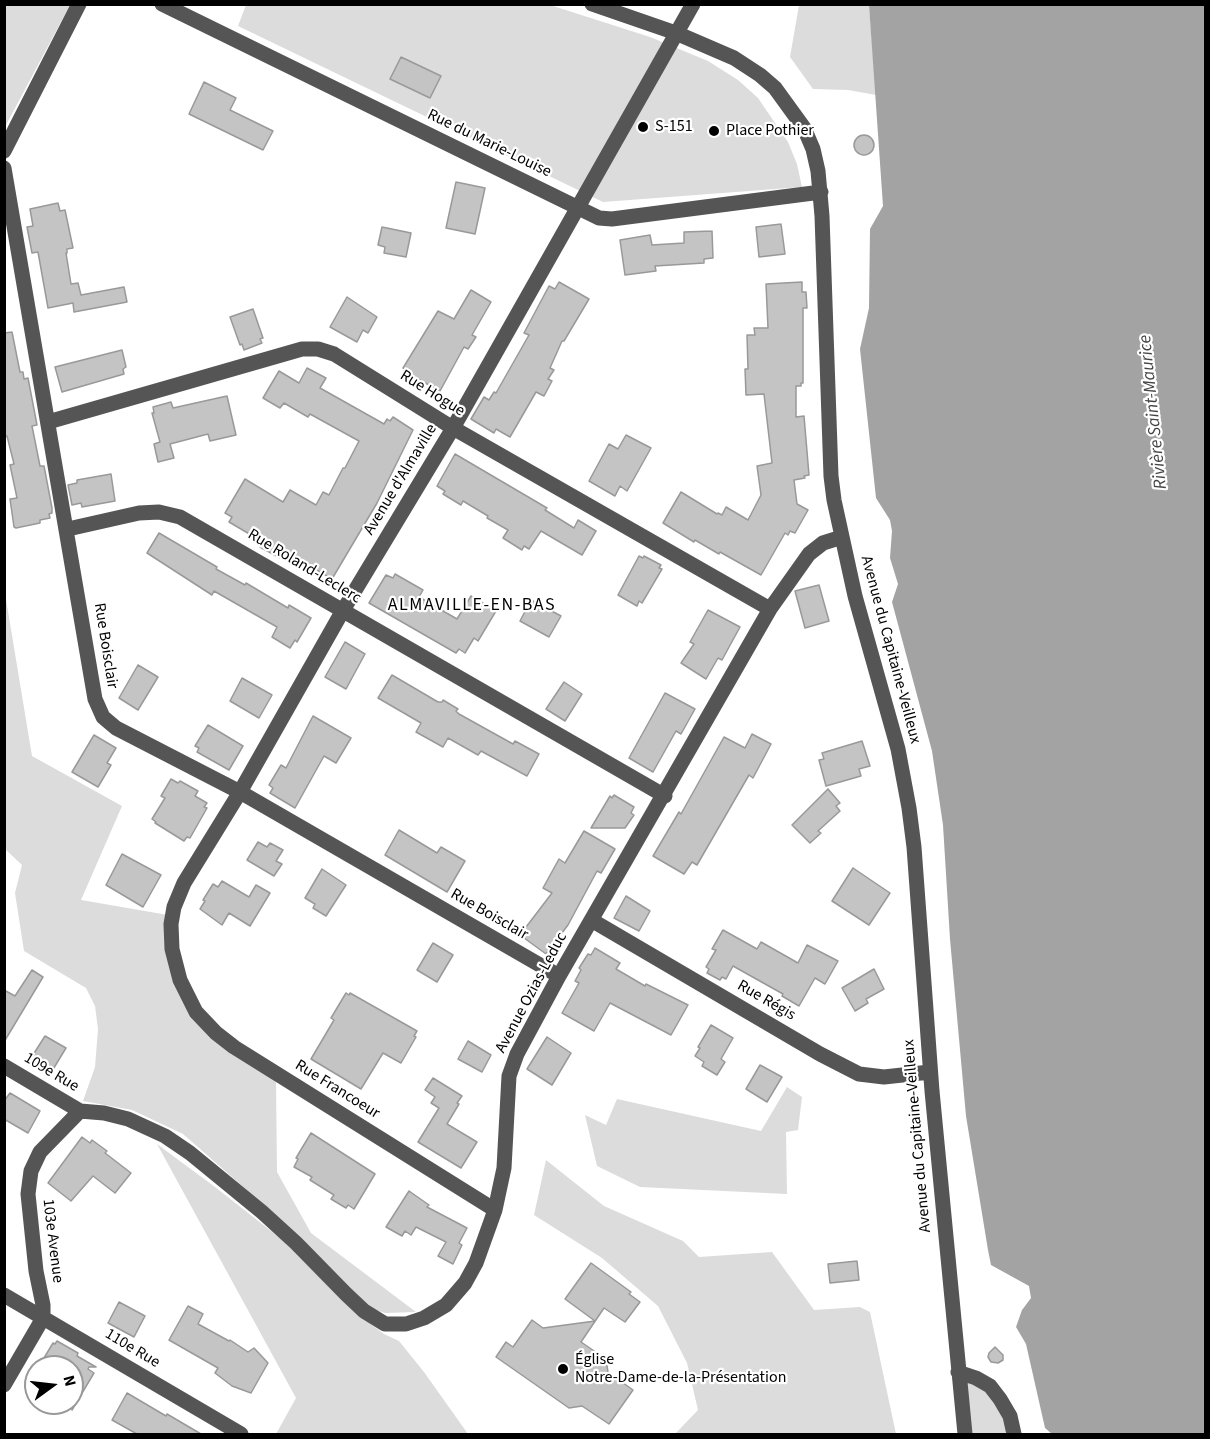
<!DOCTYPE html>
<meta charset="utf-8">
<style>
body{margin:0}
#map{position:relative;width:1210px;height:1439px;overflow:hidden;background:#fff;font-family:"Source Sans 3",sans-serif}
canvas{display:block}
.frame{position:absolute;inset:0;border:6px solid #000;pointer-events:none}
.north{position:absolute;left:24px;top:1355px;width:60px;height:60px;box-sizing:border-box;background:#fff;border:2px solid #999;border-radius:50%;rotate:75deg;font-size:16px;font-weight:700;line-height:24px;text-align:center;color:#000}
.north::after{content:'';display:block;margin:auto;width:21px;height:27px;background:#000;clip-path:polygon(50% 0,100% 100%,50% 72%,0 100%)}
</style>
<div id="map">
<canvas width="1210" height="1439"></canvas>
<div class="frame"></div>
<div class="north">N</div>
</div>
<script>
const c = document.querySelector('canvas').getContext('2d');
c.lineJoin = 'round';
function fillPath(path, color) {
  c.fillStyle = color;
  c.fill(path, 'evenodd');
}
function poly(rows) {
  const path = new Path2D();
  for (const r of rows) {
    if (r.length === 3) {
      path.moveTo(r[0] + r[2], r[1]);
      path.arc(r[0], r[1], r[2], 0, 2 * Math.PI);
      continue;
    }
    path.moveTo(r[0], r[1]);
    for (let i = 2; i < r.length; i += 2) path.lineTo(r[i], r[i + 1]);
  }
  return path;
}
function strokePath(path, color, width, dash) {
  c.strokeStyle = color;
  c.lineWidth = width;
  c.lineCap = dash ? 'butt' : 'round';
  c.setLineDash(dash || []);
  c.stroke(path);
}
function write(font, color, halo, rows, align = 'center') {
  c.font = font + ' "Source Sans 3",sans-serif';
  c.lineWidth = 4.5;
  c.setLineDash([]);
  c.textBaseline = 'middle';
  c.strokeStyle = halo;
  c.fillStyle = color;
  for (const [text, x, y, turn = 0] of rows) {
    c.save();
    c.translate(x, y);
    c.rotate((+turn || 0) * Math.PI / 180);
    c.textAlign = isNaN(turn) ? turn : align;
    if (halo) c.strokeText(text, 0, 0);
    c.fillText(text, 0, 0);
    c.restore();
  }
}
const green = poly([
 [5,5,70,5,5,127],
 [246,5,550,5,650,37,708,61,738,80,758,98,788,142,797,164,802,187,603,202,238,26],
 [799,5,869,5,876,95,848,90,813,89,790,57],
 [4,587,32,756,122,806,81,900,168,915,180,991,276,1082,277,1172,311,1233,416,1312,385,1313,375,1310,361,1302,273,1213,183,1134,132,1110,83,1101,95,1067,98,1029,95,1006,86,988,24,951,15,893,22,865,5,849],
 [787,1087,802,1097,798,1130,786,1132,787,1194,640,1187,597,1166,585,1115,606,1125,617,1099,761,1131],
 [157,1144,215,1187,289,1245,368,1322,384,1334,399,1341,424,1372,468,1434,276,1434,296,1398],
 [546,1160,604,1206,683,1241,699,1257,772,1252,814,1310,860,1307,870,1312,896,1434,675,1434,698,1410,687,1363,658,1306,602,1258,534,1215],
 [958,1372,990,1386,1014,1434,965,1434]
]);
const water = poly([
 [869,5,1205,5,1205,1434,1052,1434,1045,1428,1026,1344,1016,1327,1022,1310,1031,1298,1029,1286,991,1265,988,1250,966,1116,950,939,943,825,932,751,892,602,898,584,890,558,892,531,890,520,876,498,860,349,869,308,870,229,883,206]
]);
const building = poly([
 [401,57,441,76,430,98,390,79,401,57],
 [204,82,236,98,230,110,273,131,263,150,189,114,204,82],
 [864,145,10],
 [456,182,485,188,475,234,446,228,456,182],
 [58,203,60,211,65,210,73,248,67,249,67,253,66,253,71,284,78,283,81,295,124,287,127,302,74,312,73,303,48,308,38,252,32,253,27,227,33,226,30,209,58,203],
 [781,224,785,254,759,257,756,227,781,224],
 [382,227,411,233,406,257,384,253,385,247,378,245,382,227],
 [712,231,713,258,704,259,704,263,655,266,656,271,625,275,620,240,650,235,652,245,684,243,684,232,712,231],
 [559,282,589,299,564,341,562,341,550,368,554,370,548,379,552,381,544,396,536,392,510,437,496,429,494,433,471,419,484,397,489,400,494,392,496,393,529,335,524,333,549,286,555,289,559,282],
 [802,282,802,292,806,292,807,308,803,308,803,383,801,383,801,386,796,386,796,417,804,416,809,475,804,476,805,478,794,480,797,504,808,510,795,533,790,531,788,535,785,533,761,575,720,552,719,554,695,540,694,542,663,523,681,492,717,514,718,513,722,515,726,507,748,520,761,495,757,466,772,463,764,394,746,395,745,369,748,369,747,335,755,335,754,328,768,328,766,284,802,282],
 [471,290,491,302,472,335,476,337,468,349,464,347,440,391,407,373,408,371,403,368,438,311,454,319,471,290],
 [347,297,377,317,368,333,363,330,357,342,330,327,347,297],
 [253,309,263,338,260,339,262,343,244,350,242,344,240,345,230,317,253,309],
 [12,332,20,372,23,372,24,379,28,378,37,425,32,426,40,466,44,466,52,508,52,513,49,514,50,518,40,520,40,523,16,528,14,527,10,499,17,498,10,465,14,464,7,436,4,437,4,333,12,332],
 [122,350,126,367,123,369,124,374,62,392,55,367,122,350],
 [307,368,326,378,320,388,384,424,387,419,390,421,393,417,413,430,377,503,332,579,284,551,280,558,260,547,263,542,229,522,232,517,225,513,245,479,283,502,290,490,316,505,323,492,329,495,343,468,345,468,359,441,310,414,308,417,284,403,280,408,263,398,279,371,299,383,307,368],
 [227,396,236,435,210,441,208,434,170,444,174,458,158,462,154,444,160,442,152,413,154,413,153,407,171,402,173,408,227,396],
 [626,435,651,448,627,491,620,486,615,496,589,481,609,444,618,449,626,435],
 [455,454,547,508,545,510,574,528,578,520,596,531,582,555,541,531,529,549,524,546,522,550,503,538,508,530,487,518,488,516,463,501,461,505,443,494,445,491,437,486,455,454],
 [111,474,115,501,82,507,81,503,72,505,68,485,77,483,77,480,111,474],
 [159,533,217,567,216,569,245,585,246,583,288,608,289,605,311,618,297,642,295,640,290,648,272,637,277,627,214,591,212,595,147,553,159,533],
 [639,556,643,558,644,556,661,565,659,568,662,569,642,603,639,601,637,606,618,595,639,556],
 [395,574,423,590,419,597,457,619,471,596,496,611,478,641,474,638,465,653,459,649,456,653,369,603,386,575,393,578,395,574],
 [819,585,829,621,805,628,795,591,819,585],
 [531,600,561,616,549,637,520,621,531,600],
 [708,610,740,627,722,660,718,658,706,679,681,663,694,644,690,642,708,610],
 [345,642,365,654,346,689,325,677,345,642],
 [138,665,158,677,138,710,119,698,138,665],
 [392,675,438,702,442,702,443,700,458,709,456,711,459,714,513,744,515,741,539,754,527,776,481,751,478,755,448,738,443,747,416,732,421,723,378,698,392,675],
 [242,678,272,695,259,718,230,701,242,678],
 [564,682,582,694,565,721,546,709,564,682],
 [665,693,695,709,681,734,676,731,653,772,629,758,665,693],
 [313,716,351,738,336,763,324,756,295,808,270,793,273,788,269,785,281,765,286,768,313,716],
 [208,725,243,746,229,770,197,752,199,748,195,746,208,725],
 [752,734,771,744,753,778,749,775,697,865,692,862,684,874,653,856,679,812,681,814,724,737,745,748,752,734],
 [94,735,116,748,107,763,111,765,98,787,72,772,94,735],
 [862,741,870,766,859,769,861,776,826,786,819,760,824,759,822,753,862,741],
 [171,779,178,783,180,781,198,791,195,796,207,803,204,807,207,808,190,838,187,837,184,841,155,823,156,822,152,819,165,798,161,796,171,779],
 [828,789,840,803,836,806,840,811,818,831,821,833,810,843,792,825,828,789],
 [614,795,634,807,631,813,634,815,625,828,591,828,610,796,612,798,614,795],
 [399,830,437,853,441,847,465,861,447,892,385,855,399,830],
 [584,831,615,849,601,873,597,871,568,925,546,954,520,935,552,893,543,888,559,859,565,863,584,831],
 [258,842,267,847,270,843,283,850,276,861,282,864,274,876,247,860,258,842],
 [122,854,161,875,143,907,106,885,122,854],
 [853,868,890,893,869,925,832,901,853,868],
 [322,869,346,885,326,916,313,908,315,904,305,898,322,869],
 [222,881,249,897,256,885,270,893,250,926,229,913,222,925,200,909,205,901,203,900,213,884,218,887,222,881],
 [626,896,650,911,639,931,614,918,626,896],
 [723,930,757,949,761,942,798,963,807,945,838,961,825,984,815,978,799,1006,782,996,783,994,733,966,726,979,722,977,720,980,707,973,709,969,706,967,716,950,712,949,723,930],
 [433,943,453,955,437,982,417,970,433,943],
 [595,948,620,963,616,969,645,986,646,984,688,1005,671,1035,610,1003,594,1031,562,1013,579,983,575,981,581,970,579,968,588,954,591,955,595,948],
 [874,969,884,989,866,999,868,1003,855,1011,842,988,874,969],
 [32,970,43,977,4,1042,4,990,15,996,32,970],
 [346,993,349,995,350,993,417,1031,414,1036,416,1037,401,1063,383,1053,361,1089,311,1059,334,1020,331,1018,346,993],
 [711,1025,733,1038,721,1059,725,1062,717,1075,702,1066,704,1062,695,1056,700,1048,698,1047,711,1025],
 [45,1036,66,1048,52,1071,31,1058,45,1036],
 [547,1037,571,1053,552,1085,527,1069,547,1037],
 [468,1041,491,1055,482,1072,458,1059,468,1041],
 [760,1065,782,1077,767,1102,746,1089,760,1065],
 [433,1078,462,1096,457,1103,459,1104,447,1124,477,1142,461,1168,418,1142,439,1108,431,1103,435,1097,425,1090,433,1078],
 [10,1093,40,1111,28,1133,4,1119,4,1101,10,1093],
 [311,1133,375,1174,354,1209,348,1205,346,1208,331,1199,334,1195,310,1180,312,1177,294,1167,298,1159,296,1158,311,1133],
 [82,1137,90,1143,92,1140,107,1151,105,1153,131,1173,115,1193,93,1176,71,1201,48,1183,82,1137],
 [409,1191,429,1205,427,1207,467,1228,459,1243,462,1245,453,1264,438,1256,446,1242,416,1227,411,1235,405,1231,402,1236,386,1227,409,1191],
 [857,1261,859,1280,830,1283,828,1264,857,1261],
 [591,1263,631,1292,629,1294,640,1302,625,1322,604,1308,581,1342,606,1359,608,1372,633,1390,609,1424,582,1406,569,1408,496,1357,506,1342,513,1347,532,1320,543,1328,595,1321,565,1299,591,1263],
 [119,1302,145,1316,134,1337,108,1323,119,1302],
 [188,1306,203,1314,198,1324,229,1341,230,1340,248,1352,254,1348,268,1363,251,1393,232,1386,215,1373,218,1368,169,1340,188,1306],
 [57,1341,78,1353,77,1356,96,1367,89,1367,88,1369,94,1373,72,1410,72,1367,42,1367,47,1359,44,1358,53,1343,55,1344,57,1341],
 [995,1347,1003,1355,1003,1360,998,1363,991,1362,988,1357,989,1353,995,1347],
 [127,1393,166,1416,167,1414,201,1434,137,1434,112,1420,127,1393]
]);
const minor = poly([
 [162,4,599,218,612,219,821,192],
 [592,4,676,33,734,58,760,75,775,88,804,128,813,149,818,171,822,216,831,476,834,500,855,596,898,749,909,808,914,847,932,1091,965,1434],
 [4,151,79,4],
 [4,168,95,699,103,717,116,728,240,792,559,976],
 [48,422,302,349,318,349,334,354,453,428,770,609],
 [68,529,139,513,159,512,180,517,665,796],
 [593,921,820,1054,859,1074,884,1077,930,1072],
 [4,1066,80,1111,104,1113,128,1119,165,1136,190,1153,262,1212,296,1243,346,1294,364,1311,385,1324,406,1324,424,1318,446,1305,465,1283,476,1263,495,1210,504,1168,509,1076,517,1054,559,976,770,609,809,554,823,543,842,537],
 [495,1210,234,1047,216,1033,196,1012,180,980,172,949,171,924,174,907,184,883,240,792,342,612,453,428,693,4],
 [4,1295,241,1434],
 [958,1372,976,1378,990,1386,1000,1399,1010,1416,1014,1434],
 [4,1385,43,1318,43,1305,36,1271,28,1194,31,1171,40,1152,80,1111]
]);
const markers = [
 [643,127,6,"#000"],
 [714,131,6,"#000"],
 [563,1369,6,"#000"]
];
const poiNames = [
 ["S-151",655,127],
 ["Place Pothier",726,131],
 ["Église",575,1360],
 ["Notre-Dame-de-la-Présentation",575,1378]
];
const streetNames = [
 ["Rue du Marie-Louise",489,144,26],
 ["Rue Hogue",432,394,32],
 ["Avenue d'Almaville",401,480,-59],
 ["Rue Roland-Leclerc",304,567,31],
 ["Rue Boisclair",105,646,81],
 ["Avenue du Capitaine-Veilleux",890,650,75],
 ["Rue Boisclair",489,915,30],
 ["Avenue Ozias-Leduc",532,993,-62],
 ["Rue Régis",766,1001,30],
 ["109e Rue",51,1073,31],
 ["Rue Francoeur",337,1090,32],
 ["Avenue du Capitaine-Veilleux",918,1136,-95],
 ["103e Avenue",52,1241,83],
 ["110e Rue",132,1349,31]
];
const waterNames = [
 ["Rivière Saint-Maurice",1154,412,-96]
];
const neighbourhoodNames = [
 ["ALMAVILLE-EN-BAS",472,606]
];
fillPath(green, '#dcdcdc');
fillPath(water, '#a3a3a3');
fillPath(building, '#c4c4c4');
strokePath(building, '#999', 1.5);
strokePath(minor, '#555', 15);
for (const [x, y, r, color] of markers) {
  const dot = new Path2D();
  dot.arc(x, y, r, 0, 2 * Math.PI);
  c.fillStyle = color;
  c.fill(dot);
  strokePath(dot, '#fff', 2);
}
write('16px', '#000', '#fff', poiNames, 'left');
write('16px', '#000', '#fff', streetNames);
write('italic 18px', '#444', '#fff', waterNames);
c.letterSpacing = '1.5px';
write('18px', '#000', '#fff', neighbourhoodNames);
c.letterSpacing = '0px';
</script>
